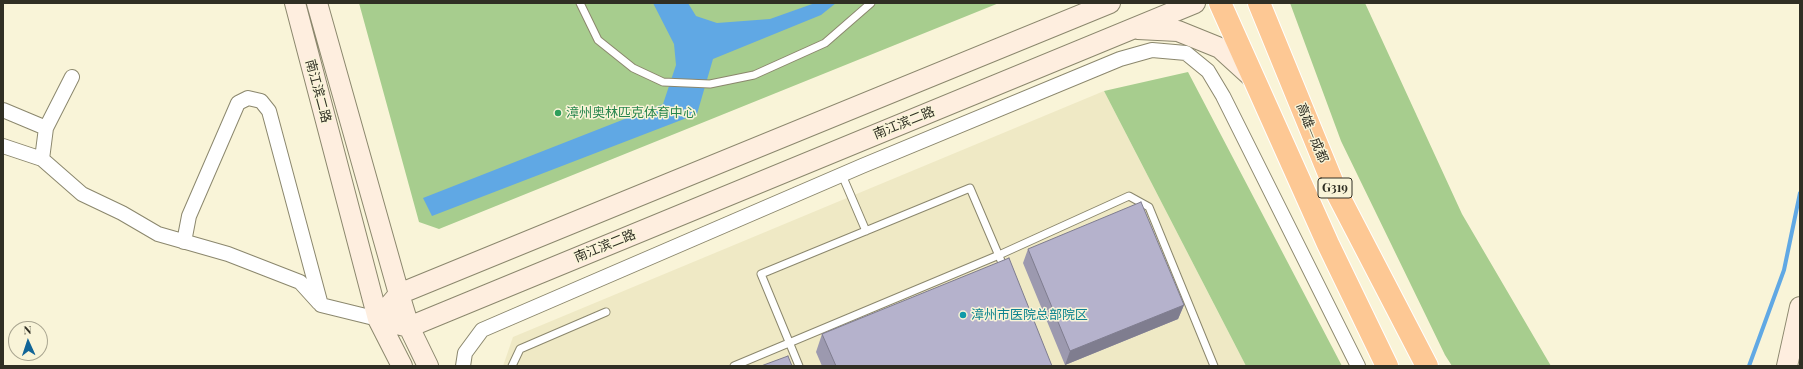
<!DOCTYPE html>
<meta charset="utf-8">
<style>
body{margin:0}
#map{position:relative;width:1803px;height:369px;overflow:hidden;background:#f9f4d8;font-family:"Playfair Display",serif}
canvas{display:block}
.frame{position:absolute;inset:0;border:4px solid #302f24;pointer-events:none}
.north{position:absolute;left:8px;top:321px;width:40px;height:40px;box-sizing:border-box;background:#f9f4d8;border:1px solid #a9a590;border-radius:50%;rotate:357deg;font-size:11px;font-weight:700;line-height:16px;text-align:center;color:#302f24}
.north::after{content:'';display:block;margin:auto;width:14px;height:18px;background:#126597;clip-path:polygon(50% 0,100% 100%,50% 72%,0 100%)}
</style>
<div id="map">
<canvas width="1803" height="369"></canvas>
<div class="frame"></div>
<div class="north">N</div>
</div>
<script>
const c = document.querySelector('canvas').getContext('2d');
c.lineJoin = 'round';
function fillPath(path, color) {
  c.fillStyle = color;
  c.fill(path, 'evenodd');
}
function poly(rows) {
  const path = new Path2D();
  for (const r of rows) {
    path.moveTo(r[0], r[1]);
    for (let i = 2; i < r.length; i += 2) path.lineTo(r[i], r[i + 1]);
  }
  return path;
}
function strokePath(path, color, width, dash) {
  c.strokeStyle = color;
  c.lineWidth = width;
  c.lineCap = dash ? 'butt' : 'round';
  c.setLineDash(dash || []);
  c.stroke(path);
}
function write(font, color, halo, rows, align = 'center') {
  c.font = font + ' "Playfair Display","Noto Sans SC",serif';
  c.lineWidth = 3;
  c.setLineDash([]);
  c.textBaseline = 'middle';
  c.strokeStyle = halo;
  c.fillStyle = color;
  for (const [text, x, y, turn = 0] of rows) {
    c.save();
    c.translate(x, y);
    c.rotate((+turn || 0) * Math.PI / 180);
    c.textAlign = isNaN(turn) ? turn : align;
    if (halo) c.strokeText(text, 0, 0);
    c.fillText(text, 0, 0);
    c.restore();
  }
}
const built = poly([
 [1104,91,1246,366,503,366,513,337]
]);
const green = poly([
 [359,3,999,3,439,229,419,222],
 [1290,3,1365,3,1462,214,1551,366,1452,366,1445,355,1341,141],
 [1188,72,1342,366,1246,366,1104,91]
]);
const water = poly([
 [653,3,688,3,696,16,717,23,770,19,815,3,836,3,821,15,713,59,697,114,432,216,423,198,663,104,676,65,674,44]
]);
const stream = poly([
 [1749,366,1784,270,1800,193]
]);
const lane = poly([
 [580,3,598,40,633,68,663,82,710,84,754,75,825,43,871,3],
 [842,175,866,231],
 [512,366,520,349,606,312],
 [734,366,999,255,1129,196,1149,207,1214,366],
 [799,366,761,274,970,188,1005,270]
]);
const street = poly([
 [3,110,46,128],
 [3,146,42,159,82,194,122,213,158,234,228,254,300,282,319,303],
 [42,159,46,128,72,77],
 [184,242,189,216,238,103,248,98,261,101,269,111,321,305,378,319],
 [463,366,465,353,482,330,862,166,1120,59,1152,50,1186,53,1208,71,1223,96,1358,366]
]);
const secondary = poly([
 [295,3,378,319,409,327,1195,3],
 [317,3,399,294,1110,3],
 [1138,29,1178,31,1220,48,1253,78],
 [402,366,378,319,399,294,409,327,428,366],
 [1787,366,1800,307]
]);
const highway = poly([
 [1220,3,1328,244,1387,366],
 [1259,3,1336,191,1427,366]
]);
const wall = poly([
 [1028,249,1184,305,1178,319,1065,365,1023,263],
 [822,334,1052,366,822,366,816,352]
]);
const shadedWall = poly([
 [1184,305,1178,319,1065,365,1070,351]
]);
const building = poly([
 [1141,202,1184,305,1070,351,1028,249,1141,202],
 [1009,258,1052,366,836,366,822,334,1009,258],
 [788,356,792,366,761,366,788,356]
]);
const markers = [
 [558,113,4,"#2e9e5b"],
 [963,315,4,"#0f9aa8"]
];
const shields = [
 [1335,188,34]
];
const shieldNames = [
 ["G319",1335,188]
];
const streetNames = [
 ["南江滨二路",318,91,75],
 ["南江滨二路",904,123,-22],
 ["高雄—成都",1312,133,68],
 ["南江滨二路",605,246,-22]
];
const leisureNames = [
 ["漳州奥林匹克体育中心",566,113]
];
const cultureNames = [
 ["漳州市医院总部院区",971,315]
];
fillPath(built, '#efe9c5');
fillPath(green, '#a7cd8e');
fillPath(water, '#60a8e4');
strokePath(stream, '#60a8e4', 4);
strokePath(lane, '#8b876d', 9);
strokePath(street, '#8b876d', 16);
strokePath(secondary, '#8b876d', 22);
strokePath(highway, '#fff', 24);
strokePath(lane, '#fff', 7);
strokePath(street, '#fff', 14);
strokePath(secondary, '#feeedf', 20);
strokePath(highway, '#fdc894', 22);
fillPath(wall, '#9c99af');
fillPath(shadedWall, '#7f7d8f');
fillPath(building, '#b5b2cc');
strokePath(building, '#7f7d8f', 1);
for (const [x, y, r, color] of markers) {
  const dot = new Path2D();
  dot.arc(x, y, r, 0, 2 * Math.PI);
  c.fillStyle = color;
  c.fill(dot);
  strokePath(dot, '#f9f4d8', 1.5);
}
for (const [x, y, w] of shields) {
  const box = new Path2D();
  box.roundRect(x - w / 2, y - 10, w, 20, 3);
  c.fillStyle = '#f9f4d8';
  c.fill(box);
  strokePath(box, '#302f24', 1);
}
write('bold 12px', '#302f24', null, shieldNames);
write('13px', '#302f24', '#f9f4d8', streetNames);
write('13px', '#27864d', '#f9f4d8', leisureNames, 'left');
write('13px', '#0d838f', '#f9f4d8', cultureNames, 'left');
</script>
